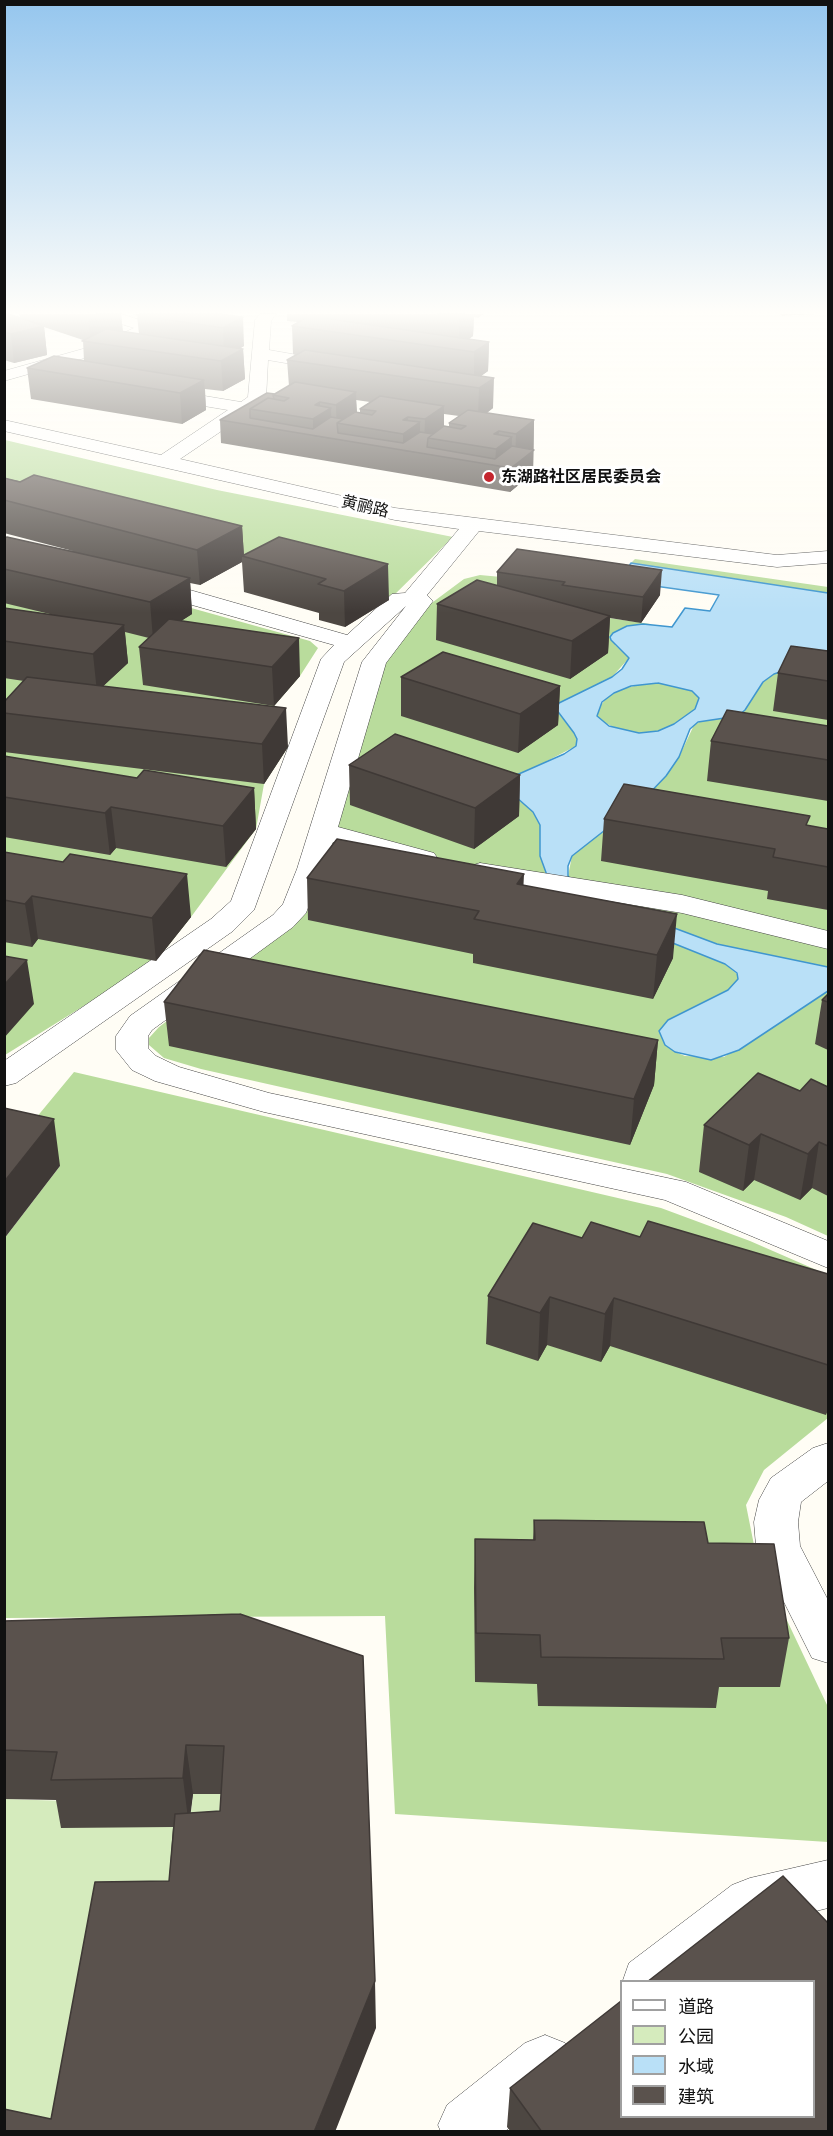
<!DOCTYPE html>
<meta charset="utf-8">
<style>
body{margin:0}
#map{position:relative;width:833px;height:2136px;overflow:hidden;background:#fffdf5;font-family:Lora,"Noto Sans SC",serif}
canvas{display:block}
.frame{position:absolute;inset:0;border:6px solid #111;pointer-events:none}
.legend{position:absolute;left:620px;top:1980px;width:195px;height:138px;box-sizing:border-box;background:#fff;border:2px solid #a0a0a0;margin:0;padding:8px 10px;list-style:none;font-size:18px;color:#111}
.legend li{display:flex;align-items:center;gap:12px;height:30px}
.legend b{width:30px;border:2px solid #a0a0a0}
</style>
<div id="map">
<canvas width="833" height="2136"></canvas>
<div class="frame"></div>
<ul class="legend">
<li><b style="height:8px;background:#fff"></b>道路</li>
<li><b style="height:16px;background:#d5ebbd"></b>公园</li>
<li><b style="height:16px;background:#b9e0f7"></b>水域</li>
<li><b style="height:16px;background:#5a524d"></b>建筑</li>
</ul>
</div>
<script>
const c = document.querySelector('canvas').getContext('2d');
c.lineJoin = 'round';
function fillPath(path, color) {
  c.fillStyle = color;
  c.fill(path, 'evenodd');
}
function poly(rows) {
  const path = new Path2D();
  for (const r of rows) {
    path.moveTo(r[0], r[1]);
    for (let i = 2; i < r.length; i += 2) path.lineTo(r[i], r[i + 1]);
  }
  return path;
}
function strokePath(path, color, width, dash) {
  c.strokeStyle = color;
  c.lineWidth = width;
  c.lineCap = dash ? 'butt' : 'round';
  c.setLineDash(dash || []);
  c.stroke(path);
}
function write(font, color, halo, rows, align = 'center') {
  c.font = font + ' Lora,"Noto Sans SC",serif';
  c.lineWidth = 6;
  c.setLineDash([]);
  c.textBaseline = 'middle';
  c.strokeStyle = halo;
  c.fillStyle = color;
  for (const [text, x, y, turn = 0] of rows) {
    c.save();
    c.translate(x, y);
    c.rotate((+turn || 0) * Math.PI / 180);
    c.textAlign = isNaN(turn) ? turn : align;
    if (halo) c.strokeText(text, 0, 0);
    c.fillText(text, 0, 0);
    c.restore();
  }
}
const green = poly([
 [193,1794,229,1794,68,2131,5,2132,5,1799,67,1801,189,1827]
]);
const forest = poly([
 [5,440,217,490,453,537,389,600,281,572,5,482],
 [4,556,310,641,318,648,300,676,274,706,288,747,264,784,256,829,191,917,156,961,5,1055],
 [635,559,828,587,828,593,631,563],
 [480,575,512,578,562,611,650,624,627,626,615,645,629,658,612,677,559,703,559,714,574,733,577,739,576,746,547,761,516,797,533,812,540,825,540,856,608,917,725,964,737,974,739,979,735,984,665,1045,675,1052,685,1056,724,1057,828,991,828,1236,786,1217,667,1174,201,1069,164,1058,149,1045,149,1038,159,1027,291,927,307,911,319,890,343,797,386,658,429,605,464,579],
 [783,671,828,674,828,967,717,944,621,908,585,890,568,876,572,856,679,757,694,725,703,720,738,716,745,710,763,682,774,674],
 [647,683,669,684,693,691,699,698,697,706,691,713,674,724,658,731,639,733,622,731,599,720,596,712,607,697,622,689],
 [74,1072,661,1208,750,1241,828,1275,828,1418,764,1470,746,1505,756,1555,828,1707,828,1842,395,1814,385,1616,5,1618,4,1239,60,1166,7,1153]
]);
const water = poly([
 [631,563,828,593,828,674,783,671,774,674,763,682,745,710,738,716,698,722,690,729,679,757,666,776,642,801,572,856,568,866,568,876,574,883,621,908,717,944,828,967,828,991,739,1050,711,1060,675,1052,665,1045,659,1031,668,1020,728,990,738,979,737,973,725,964,608,917,548,878,540,856,540,825,533,812,516,797,512,777,564,754,576,746,577,739,574,733,556,709,559,703,612,677,622,669,629,658,611,640,610,637,613,633,627,626,643,624,672,627,685,608,710,611,719,595,619,581,631,563],
 [658,683,692,691,699,698,695,709,674,724,658,731,639,733,609,726,597,716,602,702,614,693,631,686,658,683]
]);
const minor = poly([
 [97,314,121,314,153,324,155,327,134,342,109,351,4,381,4,371,97,345,134,328,99,317,97,314],
 [260,314,276,314,271,321,269,350,332,361,340,366,332,371,268,360,266,399,263,403,180,459,395,508,777,555,828,551,828,563,777,567,479,531,427,595,433,601,386,663,338,827,434,853,438,859,434,865,424,867,333,842,306,913,293,927,152,1030,148,1036,148,1048,156,1056,179,1067,269,1093,686,1182,828,1241,828,1268,665,1200,264,1112,155,1081,132,1070,116,1050,116,1036,130,1016,273,915,283,904,297,869,362,662,406,606,344,662,254,910,233,931,16,1083,4,1086,4,1061,211,919,231,901,321,659,334,645,139,590,136,585,139,580,155,580,347,635,392,594,405,593,459,529,395,520,4,431,4,420,161,455,228,410,156,398,153,394,156,390,162,389,241,402,248,397,255,320,260,314],
 [480,863,682,895,828,931,828,949,682,913,470,878,466,872,470,866,480,863],
 [828,1443,828,1481,801,1502,798,1522,800,1546,828,1600,828,1663,812,1658,756,1546,754,1522,759,1500,771,1478,813,1448,828,1443],
 [828,1860,828,1908,764,1924,691,1982,622,1983,629,1963,732,1885,750,1878,828,1860],
 [545,2035,565,2043,573,2063,565,2083,504,2132,441,2132,438,2125,447,2105,525,2043,545,2035]
]);
const wall = poly([
 [4,314,20,318,19,314,121,314,123,332,139,334,137,315,133,314,220,314,244,346,239,349,243,349,245,379,223,391,205,389,206,410,182,424,31,399,27,368,84,361,83,340,44,327,47,355,14,363,4,360],
 [287,314,484,314,478,318,474,317,473,336,469,339,489,342,488,371,481,376,493,408,487,413,534,420,533,473,510,492,221,443,220,420,275,394,289,386,287,360,296,355,293,354,292,326,298,322,287,321],
 [356,400,370,402,360,409,360,413,357,412],
 [444,414,459,416,449,423,449,427,444,426],
 [780,314,815,314,782,316],
 [4,478,242,526,244,556,279,537,389,600,345,627,319,620,319,613,244,592,242,562,200,585,190,583,192,614,181,621,300,676,274,706,143,685,139,647,149,638,125,632,128,663,103,686,288,747,264,784,4,752,4,702,24,681,4,678,4,608,54,615,4,603,4,538,73,551,4,533],
 [497,572,660,595,641,623,610,618,608,653,570,679,436,640,437,604,497,585],
 [828,651,828,720,773,711,778,673],
 [401,677,560,686,558,725,518,753,401,716],
 [828,726,828,801,707,781,711,741],
 [4,756,137,778,254,788,256,829,226,867,116,848,110,855,4,837],
 [349,765,520,775,519,816,474,849,350,805],
 [604,819,808,826,828,829,828,910,767,899,768,891,601,861],
 [4,852,191,917,156,961,38,939,32,947,4,942],
 [307,878,523,885,673,958,653,999,473,963,473,954,308,920],
 [828,994,828,1050,815,1044,822,1000],
 [164,1002,658,1040,654,1085,630,1145,169,1046],
 [828,1087,828,1196,812,1188,800,1200,754,1180,743,1191,699,1172,704,1125,800,1091],
 [640,1237,828,1274,828,1410,826,1415,610,1346,601,1362,547,1345,538,1361,486,1344,488,1296,582,1238],
 [534,1520,708,1543,789,1638,780,1687,719,1687,716,1708,538,1706,537,1684,475,1682,474,1588,475,1539,533,1540],
 [240,1614,376,2028,51,2119,169,1881,173,1827,61,1828,56,1800,4,1799,4,1621],
 [193,1794,221,1794,220,1811,190,1813],
 [510,2088,828,2132,511,2132,507,2127]
]);
const shadedWall = poly([
 [92,314,121,314,123,335,91,342,88,315],
 [464,314,474,314,473,336,459,345,459,317],
 [243,317,244,346,224,357,223,328],
 [44,326,47,355,14,363,11,334],
 [489,342,488,371,474,381,474,352],
 [243,349,245,379,223,391,221,361],
 [494,378,493,408,478,419,479,388],
 [204,380,206,410,182,424,180,393],
 [356,392,357,423,337,423,337,436,336,405],
 [320,402,320,415,331,408,332,439,313,436,313,419,315,405],
 [444,406,444,441,428,438,424,451,425,419],
 [408,417,408,431,420,422,420,453,403,451,403,420],
 [534,420,533,473,510,492,511,468,515,465,516,434],
 [499,431,498,447,512,437,511,468,495,466,496,449,494,434],
 [242,526,244,557,242,556,242,562,200,585,197,550],
 [388,564,389,600,345,627,344,591],
 [662,570,660,595,641,623,643,597],
 [190,578,192,614,153,639,150,602],
 [610,616,608,653,570,679,572,641],
 [124,625,128,663,97,692,93,654],
 [299,638,300,676,274,706,272,667],
 [560,686,558,725,518,753,520,714],
 [286,708,288,747,264,784,262,744],
 [520,775,519,816,474,849,475,808],
 [254,788,256,829,226,867,223,826],
 [111,807,116,848,110,855,105,813],
 [187,874,191,917,156,961,152,918],
 [524,874,522,916,517,884],
 [32,896,38,939,32,947,25,904],
 [677,914,673,958,653,999,657,955],
 [27,960,34,1004,4,1038,4,985],
 [658,1040,654,1085,630,1145,634,1099],
 [54,1119,60,1166,4,1239,4,1182],
 [761,1134,754,1180,743,1191,749,1145],
 [819,1142,812,1188,800,1200,808,1154],
 [550,1297,547,1345,538,1361,540,1313],
 [614,1298,610,1346,601,1362,605,1314],
 [186,1745,193,1794,189,1827,183,1778],
 [375,1981,376,2028,335,2132,314,2132]
]);
const building = poly([
 [4,314,9,314,44,326,11,334,4,332,4,314],
 [140,314,220,314,243,317,223,328,137,315,140,314],
 [438,314,464,314,459,317,438,314],
 [309,316,489,342,474,352,292,326,309,316],
 [106,329,243,349,221,361,82,341,106,329],
 [305,350,494,378,479,388,287,360,305,350],
 [54,356,204,380,180,393,27,368,54,356],
 [295,382,356,392,336,405,320,402,315,405,331,408,313,419,250,409,268,398,284,401,289,398,273,395,295,382],
 [267,393,275,394,273,395,274,399,268,398,250,409,250,418,313,429,331,417,343,419,337,423,338,433,403,443,420,432,433,434,428,438,427,447,495,459,512,446,534,450,511,468,220,420,267,393],
 [380,396,444,406,425,419,408,417,403,420,420,422,403,434,337,423,355,412,372,415,376,411,360,409,380,396],
 [468,410,534,420,516,434,499,431,494,434,512,437,496,449,428,438,444,426,461,429,466,426,449,423,468,410],
 [34,475,242,526,197,550,4,500,4,478,20,482,34,475],
 [7,537,190,578,150,602,4,569,4,538,7,537],
 [279,537,388,564,344,591,318,584,326,579,242,556,279,537],
 [517,549,662,570,643,597,562,585,565,582,497,572,517,549],
 [477,580,610,616,572,641,437,604,477,580],
 [4,608,124,625,93,654,4,641,4,608],
 [169,619,299,638,272,667,139,647,169,619],
 [791,646,828,651,828,681,778,673,791,646],
 [443,652,560,686,520,714,401,677,443,652],
 [27,677,286,708,262,744,4,713,4,702,27,677],
 [727,710,828,726,828,760,711,741,727,710],
 [395,734,520,775,475,808,349,765,395,734],
 [4,756,137,778,144,770,254,788,223,826,111,807,105,813,4,797,4,756],
 [624,784,810,816,806,825,828,829,828,867,773,857,775,849,604,819,624,784],
 [337,839,524,874,517,884,677,914,657,955,474,919,479,911,307,878,337,839],
 [4,852,63,862,70,854,187,874,152,918,32,896,25,904,4,900,4,852],
 [204,950,658,1040,634,1099,164,1002,204,950],
 [4,956,27,960,4,985,4,956],
 [828,994,828,1002,822,1000,828,994],
 [758,1073,800,1091,811,1079,828,1087,828,1146,819,1142,808,1154,761,1134,749,1145,704,1125,758,1073],
 [4,1108,54,1119,4,1182,4,1108],
 [648,1221,828,1274,828,1365,614,1298,605,1314,550,1297,540,1313,488,1296,533,1223,582,1238,591,1222,640,1237,648,1221],
 [534,1520,704,1522,708,1543,774,1544,789,1638,721,1638,724,1659,541,1657,540,1635,476,1633,475,1539,535,1540,534,1520],
 [240,1614,363,1656,375,1981,314,2132,4,2132,4,2109,51,2119,95,1882,169,1881,175,1814,220,1811,224,1746,186,1745,183,1778,51,1780,57,1752,4,1750,4,1621,240,1614],
 [783,1876,828,1923,828,2132,542,2132,510,2088,621,2001,621,2116,813,2116,813,1982,647,1982,783,1876]
]);
const markers = [
 [489,477,6,"#c4262e"]
];
const farPoinames = [
 ["东湖路社区居民委员会",501,477]
];
const farStreetnames = [
 ["黄鹂路",365,507,13]
];
fillPath(green, '#d5ebbd');
fillPath(forest, '#b9dc9c');
fillPath(water, '#b9e0f7');
strokePath(water, '#3f96cf', 1.5);
strokePath(minor, '#444', 1);
fillPath(minor, '#fff');
fillPath(wall, '#4d4742');
fillPath(shadedWall, '#3f3936');
fillPath(building, '#5a524d');
strokePath(building, '#3f3936', 1.5);
const sky = c.createLinearGradient(0, 0, 0, 613);
sky.addColorStop(0, '#95c6ee');
sky.addColorStop(0.51, '#fffefa');
sky.addColorStop(1, '#fffefa00');
c.fillStyle = sky;
c.fillRect(0, 0, 833, 613);
for (const [x, y, r, color] of markers) {
  const dot = new Path2D();
  dot.arc(x, y, r, 0, 2 * Math.PI);
  c.fillStyle = color;
  c.fill(dot);
  strokePath(dot, '#fff', 2);
}
write('bold 16px', '#111', '#fff', farPoinames, 'left');
write('16px', '#111', '#fff', farStreetnames);
</script>
